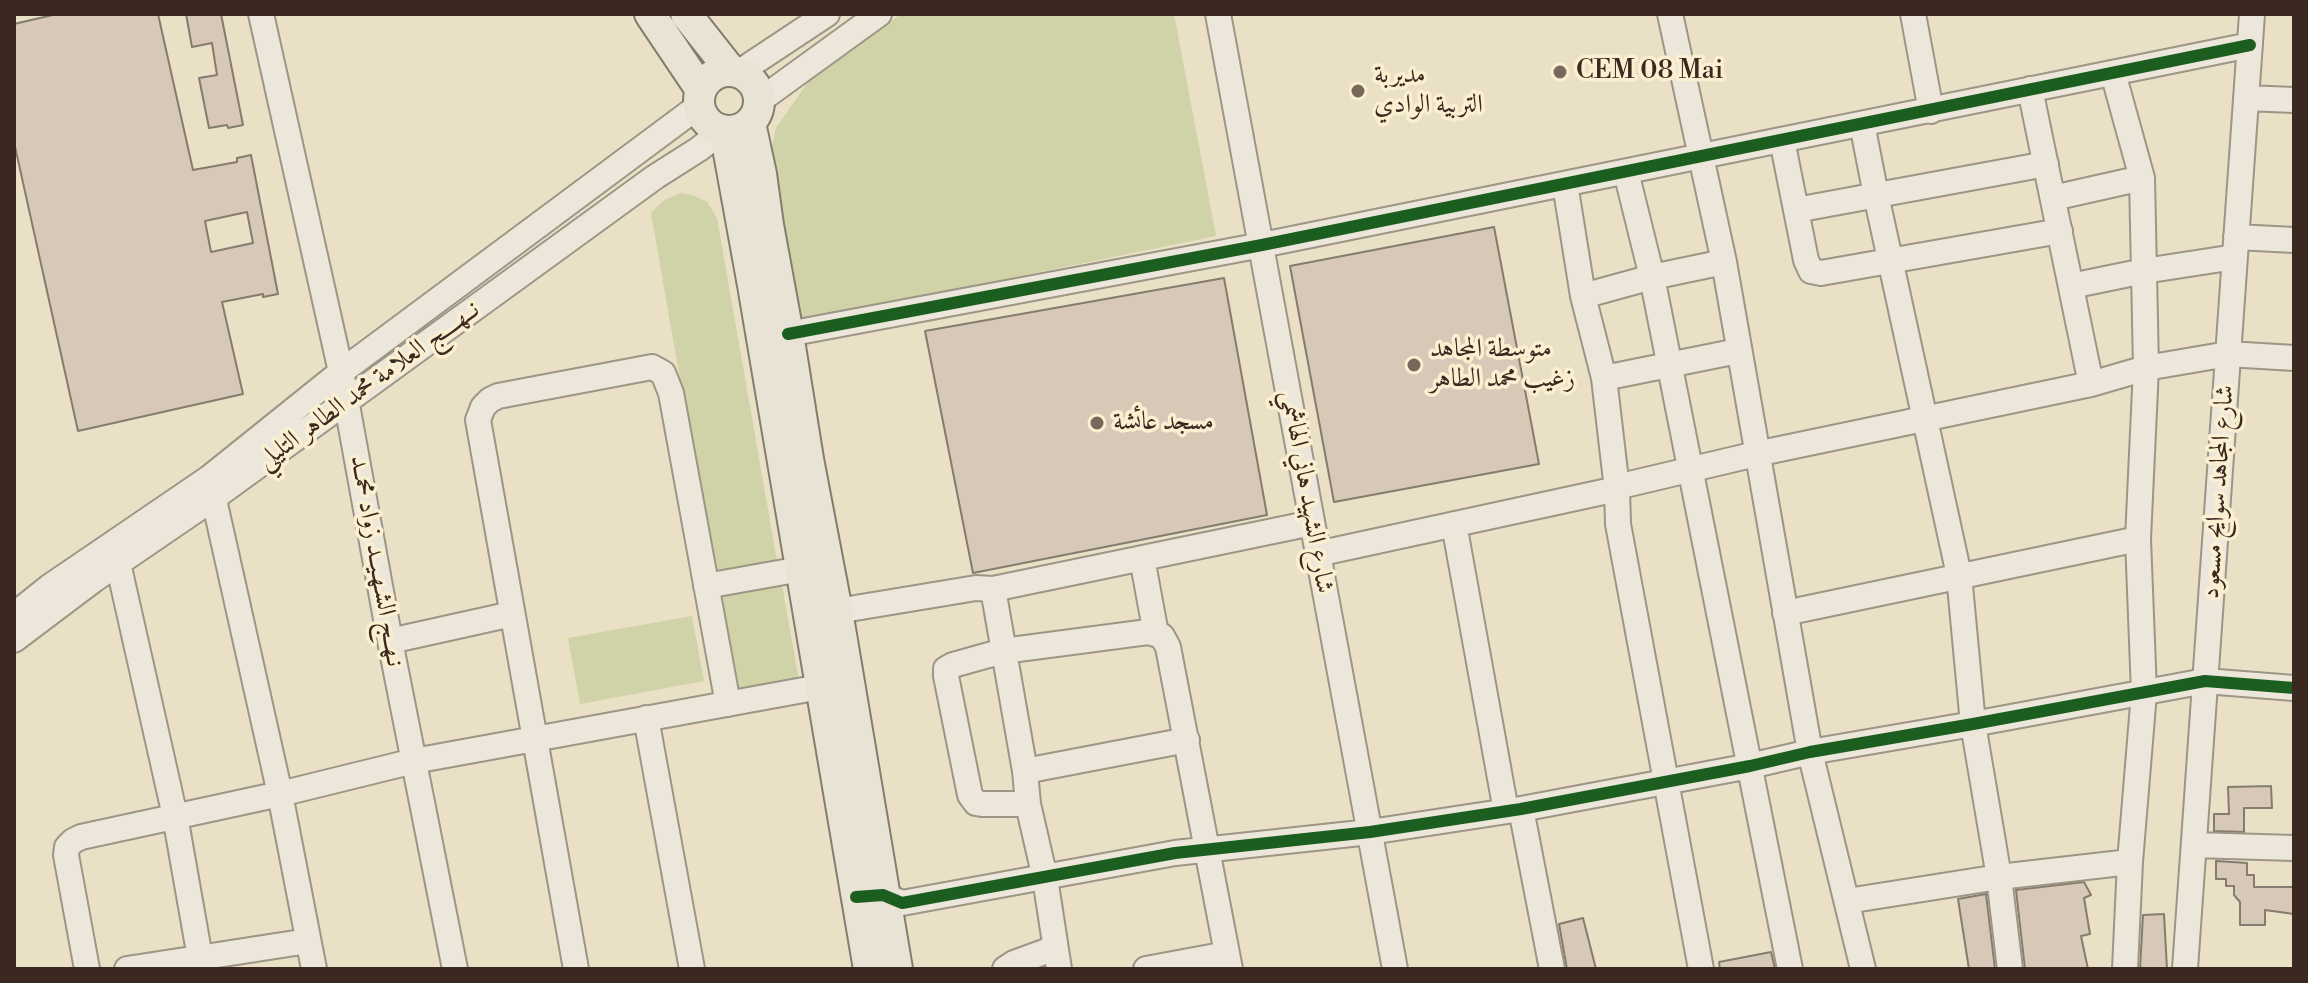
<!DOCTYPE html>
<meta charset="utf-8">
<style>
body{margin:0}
#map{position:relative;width:2308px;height:983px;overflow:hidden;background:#e9e0c5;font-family:"Libre Bodoni",serif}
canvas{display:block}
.frame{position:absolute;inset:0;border:16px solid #3b2820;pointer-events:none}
</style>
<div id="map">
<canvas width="2308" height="983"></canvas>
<div class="frame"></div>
</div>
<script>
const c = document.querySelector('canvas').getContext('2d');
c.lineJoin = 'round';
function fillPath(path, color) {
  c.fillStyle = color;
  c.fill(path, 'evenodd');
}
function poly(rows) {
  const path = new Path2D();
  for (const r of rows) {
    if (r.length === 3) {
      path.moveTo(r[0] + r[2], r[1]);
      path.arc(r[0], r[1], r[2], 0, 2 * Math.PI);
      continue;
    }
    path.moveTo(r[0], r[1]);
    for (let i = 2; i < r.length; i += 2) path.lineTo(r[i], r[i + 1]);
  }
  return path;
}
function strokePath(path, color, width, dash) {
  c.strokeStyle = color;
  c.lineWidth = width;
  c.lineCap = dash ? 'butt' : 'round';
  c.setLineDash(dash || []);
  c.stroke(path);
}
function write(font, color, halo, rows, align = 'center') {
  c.font = font + ' "Libre Bodoni",Amiri,serif';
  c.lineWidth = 7;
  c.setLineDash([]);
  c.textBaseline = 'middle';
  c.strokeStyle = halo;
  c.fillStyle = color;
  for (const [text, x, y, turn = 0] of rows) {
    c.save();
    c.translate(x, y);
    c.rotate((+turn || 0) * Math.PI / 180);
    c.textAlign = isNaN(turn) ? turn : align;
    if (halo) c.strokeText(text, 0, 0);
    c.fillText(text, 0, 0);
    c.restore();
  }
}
const green = poly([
 [901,14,1174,14,1216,236,795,322,770,155,776,128,808,82],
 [680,193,692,195,707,202,717,218,777,561,714,574,651,213,664,200],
 [782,585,799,681,735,693,718,595],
 [692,616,704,681,580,704,568,638]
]);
const building = poly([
 [57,14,158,14,193,170,237,162,237,158,251,155,278,294,263,297,263,294,222,302,243,394,78,431,14,142,14,24,57,14],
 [247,212,253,243,211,252,205,221,247,212],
 [186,14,221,14,243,125,228,128,227,125,209,128,199,78,217,75,212,43,192,47,186,14],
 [1494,227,1539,464,1334,502,1290,266,1494,227],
 [1224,278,1267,515,973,573,925,331,1224,278],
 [2271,786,2272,808,2244,808,2244,832,2214,831,2214,814,2229,814,2228,787,2271,786],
 [2216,861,2247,863,2247,875,2254,875,2254,887,2294,887,2294,914,2265,910,2265,925,2240,925,2240,902,2234,895,2234,886,2226,886,2226,879,2216,879,2216,861],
 [2084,882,2091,895,2084,898,2090,934,2081,936,2088,969,2025,969,2016,890,2084,882],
 [1986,894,1995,969,1969,969,1958,899,1986,894],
 [2164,914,2167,969,2140,969,2143,915,2164,914],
 [1583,918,1596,969,1567,969,1559,924,1583,918],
 [1771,952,1775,969,1720,969,1719,962,1771,952]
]);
const minor = poly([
 [261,14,341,372,390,641,455,969],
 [1218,14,1395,969],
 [1670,14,1724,262,1810,752,1863,969],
 [1913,14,1931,111],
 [738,73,827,14],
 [2113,73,2142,178,2146,368,2138,539,2144,693,2130,862,2125,969],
 [2030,89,2091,384],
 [2246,98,2294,100],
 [759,101,879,14],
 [1862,124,1876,195,1959,575,1973,724,1999,877,2010,969],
 [1782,140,1806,260,1811,271,1821,273,2060,231],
 [1626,172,1652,277,1790,969],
 [2053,198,2142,178],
 [1796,210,2046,164],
 [2236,237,2294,240],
 [2071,286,2144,271,2235,257],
 [1583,296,1652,277,1724,262],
 [788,334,1262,245,2250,45],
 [1604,378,1738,351],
 [211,486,280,794,314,969],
 [1454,524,1506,811],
 [1317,554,1617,489,1604,378,1583,296,1565,184],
 [1142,558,1156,634],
 [118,563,175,816,202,969],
 [706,586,801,569],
 [993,589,1312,523],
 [837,611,976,588,993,589,1025,771,1028,804,1045,878,1059,969],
 [1785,613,2138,539],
 [14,615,49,587,209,478,341,372,700,105],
 [14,640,95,579,215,497,655,177,699,149,722,131],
 [390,641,512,614],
 [646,718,692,969],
 [1025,771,1187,740],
 [1028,804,982,804,976,803,970,795,946,676,946,669,953,665,1003,651,1148,632,1162,636,1168,647,1230,969],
 [1521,809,1552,969],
 [2194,845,2294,848],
 [870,896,883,895,902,903,1175,853,1370,832,1521,809,1750,766,1810,752,1973,724,2205,681,2294,688],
 [1847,901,1999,877,2130,862],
 [87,969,66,855,67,847,73,841,81,837,280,794,414,761,820,687],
 [127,969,308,941],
 [576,969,478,420,483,407,490,400,498,396,652,367,663,373,671,393,728,704],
 [1005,969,1014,963,1055,948],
 [1146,969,1227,954],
 [1701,969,1618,524,1617,489,1625,485,1756,454,2091,384,2146,368,2228,354,2294,358],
 [2185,969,2252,14]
]);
const major = poly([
 [650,14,701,90],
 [686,14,731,71],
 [729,101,30],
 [750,123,761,174,768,225,788,334,808,459,837,611,897,969],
 [725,131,753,285,869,969]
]);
const cycleway = poly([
 [788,334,1262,245,2250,45],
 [856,897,883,895,902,903,1175,853,1370,832,1521,809,1750,766,1810,752,1973,724,2205,681,2294,688]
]);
const markers = [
 [1560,72,8,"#78685a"],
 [1358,91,8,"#78685a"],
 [1414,365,8,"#78685a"],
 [1097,423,8,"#78685a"]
];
const poiNames = [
 ["CEM 08 Mai",1576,72],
 ["مديربة",1374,76],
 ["التربية الوادي",1374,106],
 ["متوسطة المجاهد",1430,350],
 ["زغيب محمد الطاهر",1430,380],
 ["مسجد عائشة",1113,423]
];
const streetNames = [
 ["نــهــــج العلامة محمد الطاهر التليلي",369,386,-36],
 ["شارع الشهيد هاني الهاشمي",1306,492,80],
 ["شارع المجاهد سوايح مسعود",2219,492,-86],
 ["نـهــج الشـهـيــد زواد محمــد",376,561,80]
];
fillPath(green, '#d0d2a8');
fillPath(building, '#d7c8b7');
strokePath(building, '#847d6f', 2);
strokePath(minor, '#9d9586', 28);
strokePath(major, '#847d6f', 34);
strokePath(minor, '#ece7da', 24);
strokePath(major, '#e8e3d4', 30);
strokePath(cycleway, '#1b5e20', 12);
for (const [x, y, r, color] of markers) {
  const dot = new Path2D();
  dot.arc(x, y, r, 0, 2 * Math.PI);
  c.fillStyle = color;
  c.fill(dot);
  strokePath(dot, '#faefd0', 3);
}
write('26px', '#3b2820', '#faefd0', poiNames, 'left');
write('26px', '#3b2820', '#faefd0', streetNames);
</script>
